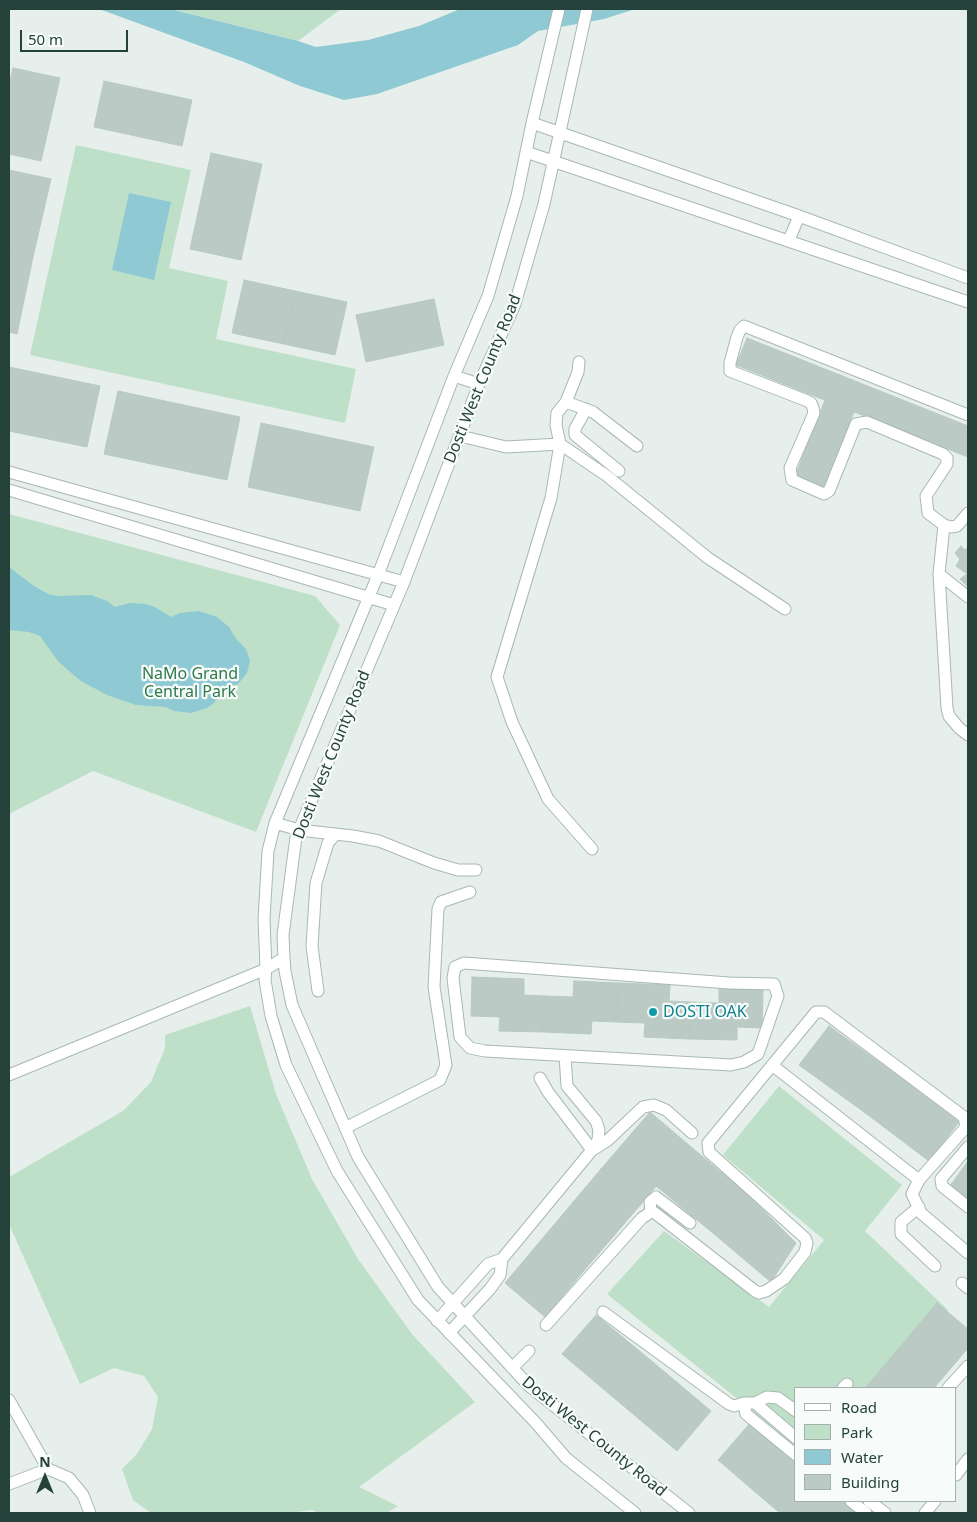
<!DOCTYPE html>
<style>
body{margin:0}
#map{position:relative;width:977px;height:1522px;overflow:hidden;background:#e6efeb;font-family:"Noto Sans",sans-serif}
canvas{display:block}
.frame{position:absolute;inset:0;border:10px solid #24423a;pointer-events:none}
.legend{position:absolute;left:794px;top:1387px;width:162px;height:115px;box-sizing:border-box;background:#f7fbf9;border:1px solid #a3b1ad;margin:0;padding:6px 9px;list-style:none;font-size:15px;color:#24423a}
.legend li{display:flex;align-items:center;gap:10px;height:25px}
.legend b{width:25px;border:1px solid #a3b1ad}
.north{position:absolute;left:20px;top:1452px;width:50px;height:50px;-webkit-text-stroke:4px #f7fbf9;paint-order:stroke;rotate:0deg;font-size:14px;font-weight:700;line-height:20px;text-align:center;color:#24423a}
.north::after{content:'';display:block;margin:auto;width:18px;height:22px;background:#24423a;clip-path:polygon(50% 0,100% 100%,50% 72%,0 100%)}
.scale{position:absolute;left:20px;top:30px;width:108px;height:22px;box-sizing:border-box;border:2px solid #24423a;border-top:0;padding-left:6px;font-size:15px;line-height:18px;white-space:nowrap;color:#24423a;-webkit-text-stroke:4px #f7fbf9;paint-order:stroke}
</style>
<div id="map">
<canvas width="977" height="1522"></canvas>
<div class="frame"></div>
<ul class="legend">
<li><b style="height:6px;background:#fff"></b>Road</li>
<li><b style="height:14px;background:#bfe0c8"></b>Park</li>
<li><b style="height:14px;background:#8ec9d4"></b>Water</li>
<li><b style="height:14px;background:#bbcac4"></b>Building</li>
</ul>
<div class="north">N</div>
<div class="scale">50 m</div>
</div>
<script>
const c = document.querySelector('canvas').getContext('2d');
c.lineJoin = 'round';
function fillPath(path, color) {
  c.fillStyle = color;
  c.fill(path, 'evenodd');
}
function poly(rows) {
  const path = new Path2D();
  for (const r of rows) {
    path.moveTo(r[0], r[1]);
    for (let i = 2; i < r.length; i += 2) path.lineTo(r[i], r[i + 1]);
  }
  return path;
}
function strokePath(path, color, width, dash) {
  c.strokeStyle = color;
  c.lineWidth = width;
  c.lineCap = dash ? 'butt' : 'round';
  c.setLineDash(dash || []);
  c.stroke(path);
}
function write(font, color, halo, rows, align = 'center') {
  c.font = font + ' "Noto Sans",sans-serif';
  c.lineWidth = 4.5;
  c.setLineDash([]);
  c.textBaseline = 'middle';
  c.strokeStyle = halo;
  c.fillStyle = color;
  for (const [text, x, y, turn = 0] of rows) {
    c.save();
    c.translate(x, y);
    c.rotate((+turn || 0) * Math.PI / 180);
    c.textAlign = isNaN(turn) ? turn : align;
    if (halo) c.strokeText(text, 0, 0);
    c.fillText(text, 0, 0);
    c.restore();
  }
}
const green = poly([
 [170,9,341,9,298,41],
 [76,145,191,170,169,268,228,281,216,339,356,369,345,423,30,355],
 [9,514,315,596,340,625,256,832,93,771,9,814],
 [250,1006,276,1094,312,1179,358,1259,412,1334,475,1402,359,1487,398,1506,387,1513,319,1513,312,1510,288,1513,151,1513,133,1500,122,1469,137,1454,152,1429,158,1397,144,1376,114,1368,80,1384,9,1224,9,1177,123,1111,151,1082,165,1048,165,1035],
 [779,1086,902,1185,865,1231,948,1310,882,1388,796,1388,796,1446,607,1294,664,1231,769,1307,824,1240,723,1155]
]);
const water = poly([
 [99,9,170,9,298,41,316,47,368,40,419,26,460,9,635,9,604,19,538,31,518,45,377,94,344,100,300,86,244,62],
 [129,193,171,202,154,280,112,270],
 [9,567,34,586,48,594,57,596,91,595,107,601,115,607,130,603,146,604,155,607,171,617,180,613,199,611,217,617,229,627,237,640,246,649,250,661,247,673,238,684,225,688,214,703,207,708,191,713,174,711,166,707,136,705,107,695,81,681,69,671,58,661,40,636,29,632,9,630]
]);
const building = poly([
 [13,68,60,78,41,161,9,154,9,86,13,68],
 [104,81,192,100,182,146,94,127,104,81],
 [211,153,262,164,241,260,190,249,211,153],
 [9,170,51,179,33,257,9,251,9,170],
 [9,251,33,257,17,334,9,332,9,251],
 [244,280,295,291,284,344,232,333,244,280],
 [295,291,347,302,335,355,284,344,295,291],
 [434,299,444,345,366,362,356,315,434,299],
 [747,338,968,426,968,457,736,365,747,338],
 [9,367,100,386,87,447,9,431,9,367],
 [118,391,240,417,227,480,104,454,118,391],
 [825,400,854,412,822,490,794,479,825,400],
 [261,423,374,447,360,511,248,487,261,423],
 [961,546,965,550,968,547,968,585,967,586,960,579,967,574,956,566,960,559,955,553,961,546],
 [472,977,524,979,524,995,545,996,543,1032,499,1031,500,1017,471,1016,472,977],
 [574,981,618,983,616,1022,592,1021,591,1034,543,1032,545,996,573,997,574,981],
 [618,983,670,985,669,1001,690,1002,689,1039,644,1037,645,1023,616,1022,618,983],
 [719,988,763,989,762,1028,737,1027,737,1040,689,1039,690,1002,719,1003,719,988],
 [829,1026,894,1073,864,1112,799,1065,829,1026],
 [894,1073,959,1122,929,1161,864,1112,894,1073],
 [650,1112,690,1146,642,1203,601,1169,650,1112],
 [690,1146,747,1194,714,1234,656,1186,690,1146],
 [968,1161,968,1199,950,1186,968,1161],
 [601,1169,642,1203,593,1260,553,1226,601,1169],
 [747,1194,796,1243,771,1282,714,1234,747,1194],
 [553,1226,593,1260,545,1317,505,1283,553,1226],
 [937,1303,968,1329,968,1348,934,1388,922,1388,889,1360,937,1303],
 [596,1315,654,1363,620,1403,562,1354,596,1315],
 [889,1360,922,1388,865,1388,889,1360],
 [654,1363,711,1411,677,1451,620,1403,654,1363],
 [752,1421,796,1458,796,1485,775,1509,718,1460,752,1421],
 [796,1485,796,1501,847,1501,862,1513,781,1513,775,1509,796,1485]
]);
const street = poly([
 [559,9,532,123,517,196,488,296,454,376,378,575,275,823,268,851,264,919,266,969,265,980,271,1016,286,1065,337,1171,418,1300,536,1423,566,1458,635,1513],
 [587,9,544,204,515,304,479,384,404,582,296,837,283,935,284,958,285,971,292,1005,358,1157,438,1287,529,1386,689,1513],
 [532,123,799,216,968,278],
 [526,152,968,302],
 [789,240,799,216],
 [579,362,578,372,566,402,557,413,556,425,560,444,551,498,497,677,512,722,548,799,592,849],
 [454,376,479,384],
 [566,402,593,412,637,446],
 [586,409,575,429,575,435,619,471],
 [968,415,744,326,740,330,737,337,730,363,730,371,805,400,811,403,813,408,814,413,790,468,792,480,824,494,829,491,856,424,867,422,943,454,947,458,947,464,926,496,928,513,944,525,951,527,957,526,968,513],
 [460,436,506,447,560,444,607,476,708,558,785,609],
 [9,472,404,582],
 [9,490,394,605],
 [944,525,939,574,947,708,949,716,959,728,968,735],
 [939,574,968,597],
 [275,823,299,830,353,836,379,841,434,863,458,870,476,870],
 [464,963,729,983,774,984,778,996,758,1054,744,1062,731,1065,485,1051,470,1048,460,1037,453,978,455,967,464,963],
 [318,991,312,946,316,883,328,843,335,835],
 [9,1075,266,969,284,958],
 [540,1078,548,1092,592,1150],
 [345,1128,440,1080,446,1065,434,987,438,909,441,902,470,892],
 [968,1147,941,1179,942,1186,968,1207],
 [594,1149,608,1140,643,1107,654,1105,666,1110,692,1133],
 [919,1180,912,1194,921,1213,968,1253],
 [919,1207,901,1222,901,1234,935,1266],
 [651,1212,650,1202,656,1197,690,1223],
 [962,1283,968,1288],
 [603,1312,729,1404,734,1406,744,1403,755,1403,796,1438],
 [437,1321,488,1264,502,1259,592,1150,598,1140,599,1130,596,1121,567,1086,565,1056],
 [546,1325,642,1218,651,1212,655,1213,755,1291,759,1293,766,1291,784,1279,805,1252,807,1243,805,1238,709,1152,708,1143,816,1012,824,1012,964,1117,966,1127,919,1180,772,1065],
 [449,1333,490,1289,500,1275,502,1259],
 [512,1368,529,1351],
 [843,1388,847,1384],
 [948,1388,968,1366],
 [9,1400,48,1469,69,1478,83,1495,90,1513],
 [744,1403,746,1414,796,1455],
 [755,1403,767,1397,778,1398,796,1411],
 [956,1475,968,1459],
 [9,1484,48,1469],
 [851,1501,866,1513],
 [869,1501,885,1513],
 [925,1513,935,1501]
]);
const markers = [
 [653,1012,5,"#0f9aa8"]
];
const streetNames = [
 ["Dosti West County Road",483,379,-68],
 ["Dosti West County Road",332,755,-68],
 ["Dosti West County Road",594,1437,39]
];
const parkNames = [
 ["NaMo Grand",190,674],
 ["Central Park",190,692]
];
const cultureNames = [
 ["DOSTI OAK",663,1012]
];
fillPath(green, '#bfe0c8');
fillPath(water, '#8ec9d4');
fillPath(building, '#bbcac4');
strokePath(building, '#b8c9c2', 1);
strokePath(street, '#a8b8b2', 13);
strokePath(street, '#fff', 11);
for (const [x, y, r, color] of markers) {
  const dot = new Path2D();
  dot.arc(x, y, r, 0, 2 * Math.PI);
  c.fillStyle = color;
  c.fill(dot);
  strokePath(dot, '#f7fbf9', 2);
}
write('16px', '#24423a', '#f7fbf9', streetNames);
write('16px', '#2d7a4b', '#f7fbf9', parkNames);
write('16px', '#0d838f', '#f7fbf9', cultureNames, 'left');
</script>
